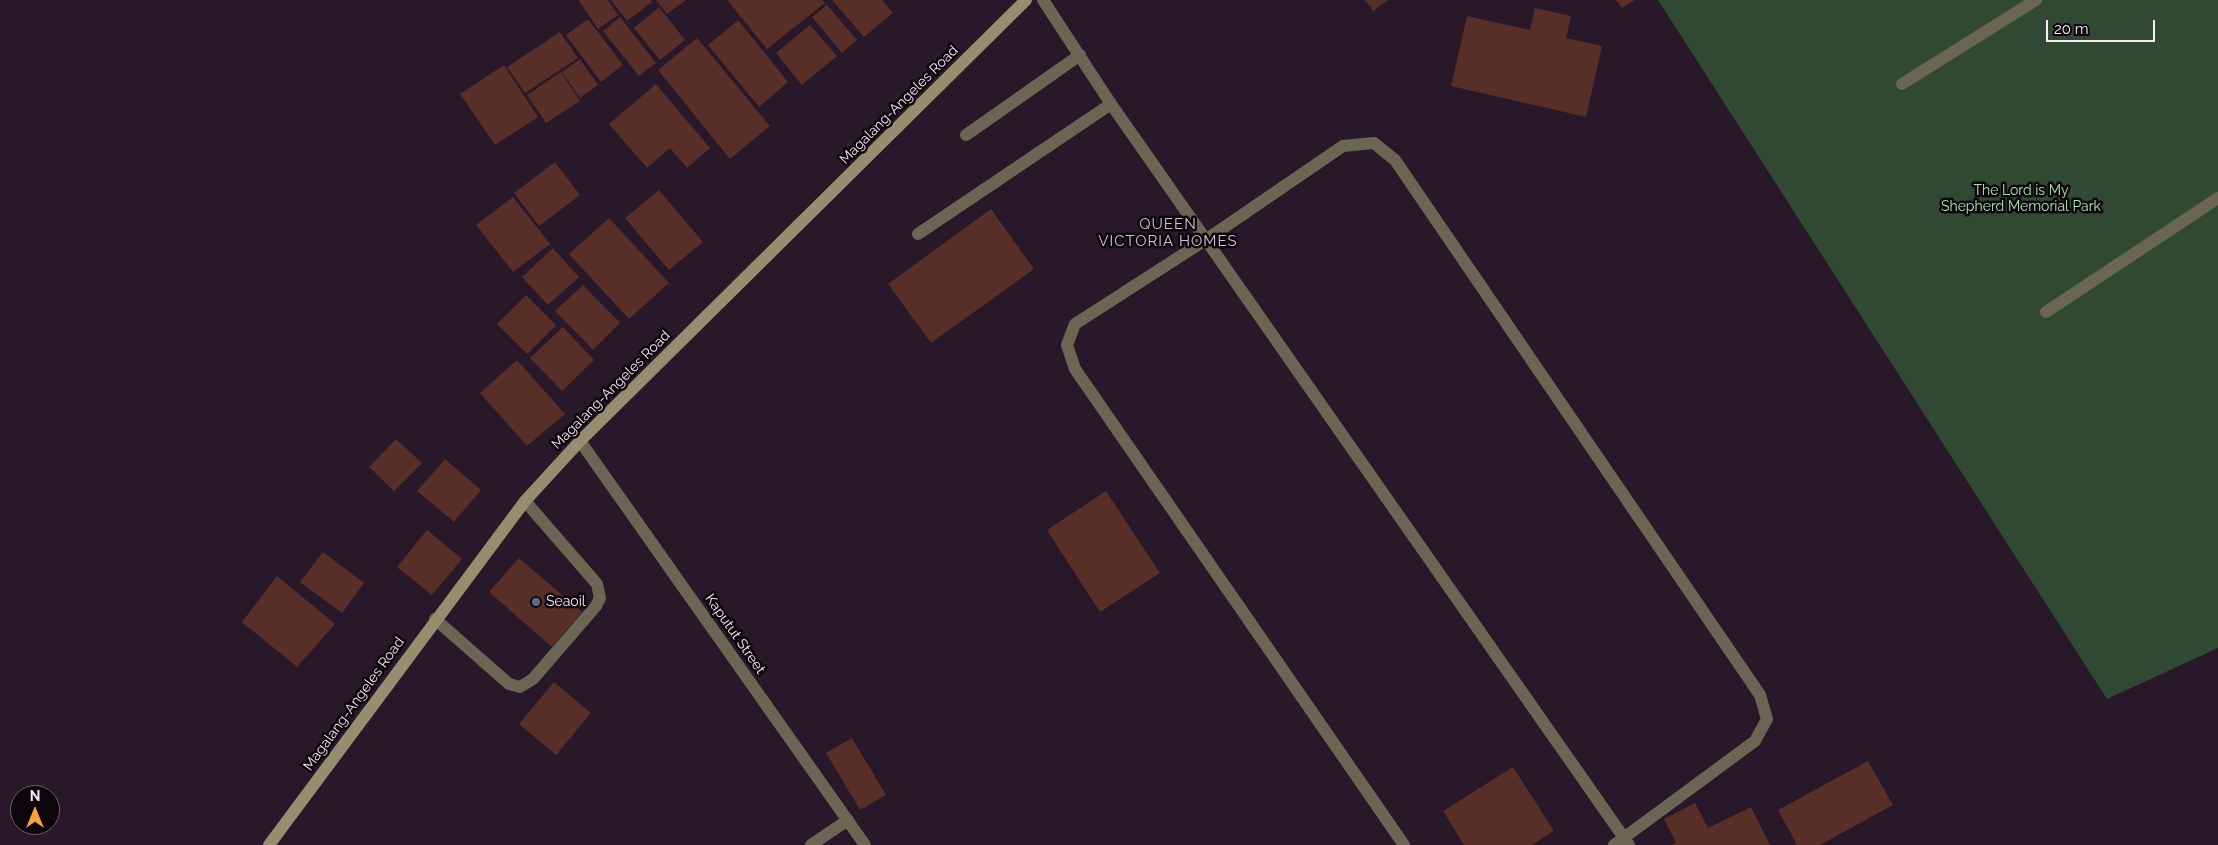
<!DOCTYPE html>
<style>
body{margin:0}
#map{position:relative;width:2218px;height:845px;overflow:hidden;background:#281829;font-family:Raleway,sans-serif}
canvas{display:block}
.north{position:absolute;left:10px;top:785px;width:50px;height:50px;box-sizing:border-box;background:#0d060d;border:1px solid #6a626a;border-radius:50%;rotate:0deg;font-size:14px;font-weight:700;line-height:20px;text-align:center;color:#f6ebf6}
.north::after{content:'';display:block;margin:auto;width:18px;height:22px;background:#f3a442;clip-path:polygon(50% 0,100% 100%,50% 72%,0 100%)}
.scale{position:absolute;left:2046px;top:20px;width:109px;height:22px;box-sizing:border-box;border:2px solid #f6ebf6;border-top:0;padding-left:6px;font-size:15px;line-height:18px;white-space:nowrap;color:#f6ebf6;-webkit-text-stroke:4px #0d060d;paint-order:stroke}
</style>
<div id="map">
<canvas width="2218" height="845"></canvas>
<div class="north">N</div>
<div class="scale">20 m</div>
</div>
<script>
const c = document.querySelector('canvas').getContext('2d');
c.lineJoin = 'round';
function fillPath(path, color) {
  c.fillStyle = color;
  c.fill(path, 'evenodd');
}
function poly(rows) {
  const path = new Path2D();
  for (const r of rows) {
    path.moveTo(r[0], r[1]);
    for (let i = 2; i < r.length; i += 2) path.lineTo(r[i], r[i + 1]);
  }
  return path;
}
function strokePath(path, color, width, dash) {
  c.strokeStyle = color;
  c.lineWidth = width;
  c.lineCap = dash ? 'butt' : 'round';
  c.setLineDash(dash || []);
  c.stroke(path);
}
function write(font, color, halo, rows, align = 'center') {
  c.font = font + ' Raleway,sans-serif';
  c.lineWidth = 5;
  c.setLineDash([]);
  c.textBaseline = 'middle';
  c.strokeStyle = halo;
  c.fillStyle = color;
  for (const [text, x, y, turn = 0] of rows) {
    c.save();
    c.translate(x, y);
    c.rotate((+turn || 0) * Math.PI / 180);
    c.textAlign = isNaN(turn) ? turn : align;
    if (halo) c.strokeText(text, 0, 0);
    c.fillText(text, 0, 0);
    c.restore();
  }
}
const green = poly([
 [1658,0,2218,0,2218,648,2107,699]
]);
const building = poly([
 [580,0,608,0,618,15,598,29,579,1],
 [611,0,651,0,652,2,627,21],
 [656,0,686,0,667,14],
 [727,0,822,0,825,3,767,49],
 [832,0,882,0,893,13,864,37],
 [1365,0,1388,0,1373,11],
 [1616,0,1635,0,1622,8],
 [827,5,857,40,842,53,812,17],
 [659,7,685,40,660,60,634,28],
 [1535,8,1571,16,1566,38,1602,46,1586,117,1451,86,1467,16,1530,30],
 [620,17,656,63,639,76,603,31],
 [588,19,623,65,601,82,566,35],
 [738,20,788,82,759,107,708,45],
 [810,25,837,56,802,85,776,53],
 [560,32,578,58,525,93,507,67],
 [697,38,770,126,730,159,658,70],
 [580,59,598,85,580,98,562,72],
 [504,65,538,117,495,145,460,94],
 [561,72,580,101,546,123,527,95],
 [656,84,710,148,687,168,670,148,647,168,609,124],
 [555,162,580,195,539,226,514,193],
 [659,190,703,242,669,270,625,218],
 [513,197,550,244,513,272,476,225],
 [991,209,1034,269,931,343,888,284],
 [609,218,669,283,629,319,569,254],
 [553,248,579,277,548,305,522,277],
 [583,285,620,323,593,350,555,311],
 [526,295,556,325,527,354,497,324],
 [563,327,594,360,562,391,530,358],
 [517,360,565,414,527,446,480,393],
 [396,439,422,463,394,491,369,467],
 [445,459,481,490,454,522,417,491],
 [1106,491,1160,573,1100,612,1047,530],
 [427,530,462,559,432,595,397,567],
 [323,552,364,583,342,613,300,582],
 [519,558,582,612,552,647,489,592],
 [277,576,335,624,297,667,242,622],
 [554,682,591,713,556,755,519,724],
 [852,738,886,795,860,810,826,753],
 [1868,761,1893,805,1820,845,1797,845,1778,810],
 [1513,767,1554,831,1532,845,1464,845,1443,811],
 [1695,803,1708,828,1751,807,1770,845,1671,845,1676,843,1664,819]
]);
const service = poly([
 [1902,84,2036,0],
 [966,135,1080,55],
 [918,234,1111,104],
 [2046,312,2218,198],
 [435,619,509,684,520,687,533,679,596,606,600,598,597,584,525,501],
 [811,845,848,820]
]);
const minor = poly([
 [1043,0,1111,104,1629,845],
 [1404,845,1075,369,1067,345,1075,324,1207,239,1343,146,1374,143,1395,160,1760,695,1767,719,1755,741,1614,845]
]);
const tertiary = poly([
 [580,441,865,845]
]);
const secondary = poly([
 [269,845,525,501,580,441,1026,0]
]);
const markers = [
 [536,602,5,"#5c6f8a"]
];
const streetNames = [
 ["Magalang-Angeles Road",899,105,-45],
 ["Magalang-Angeles Road",611,390,-45],
 ["Kaputut Street",735,634,55],
 ["Magalang-Angeles Road",354,704,-54]
];
const parkNames = [
 ["The Lord is My",2021,191],
 ["Shepherd Memorial Park",2021,207]
];
const poiNames = [
 ["Seaoil",546,602]
];
const neighbourhoodNames = [
 ["QUEEN",1168,224],
 ["VICTORIA HOMES",1168,241]
];
fillPath(green, '#314832');
fillPath(building, '#582e29');
strokePath(service, '#6b6553', 12);
strokePath(minor, '#6b6553', 12);
strokePath(tertiary, '#6b6553', 12);
strokePath(secondary, '#978d71', 12);
for (const [x, y, r, color] of markers) {
  const dot = new Path2D();
  dot.arc(x, y, r, 0, 2 * Math.PI);
  c.fillStyle = color;
  c.fill(dot);
  strokePath(dot, '#0d060d', 2);
}
write('14px', '#f6ebf6', '#0d060d', streetNames);
write('14px', '#ace4af', '#0d060d', parkNames);
write('14px', '#f6ebf6', '#0d060d', poiNames, 'left');
c.letterSpacing = '1px';
write('15px', '#d5c0d6', '#0d060d', neighbourhoodNames);
c.letterSpacing = '0px';
</script>
